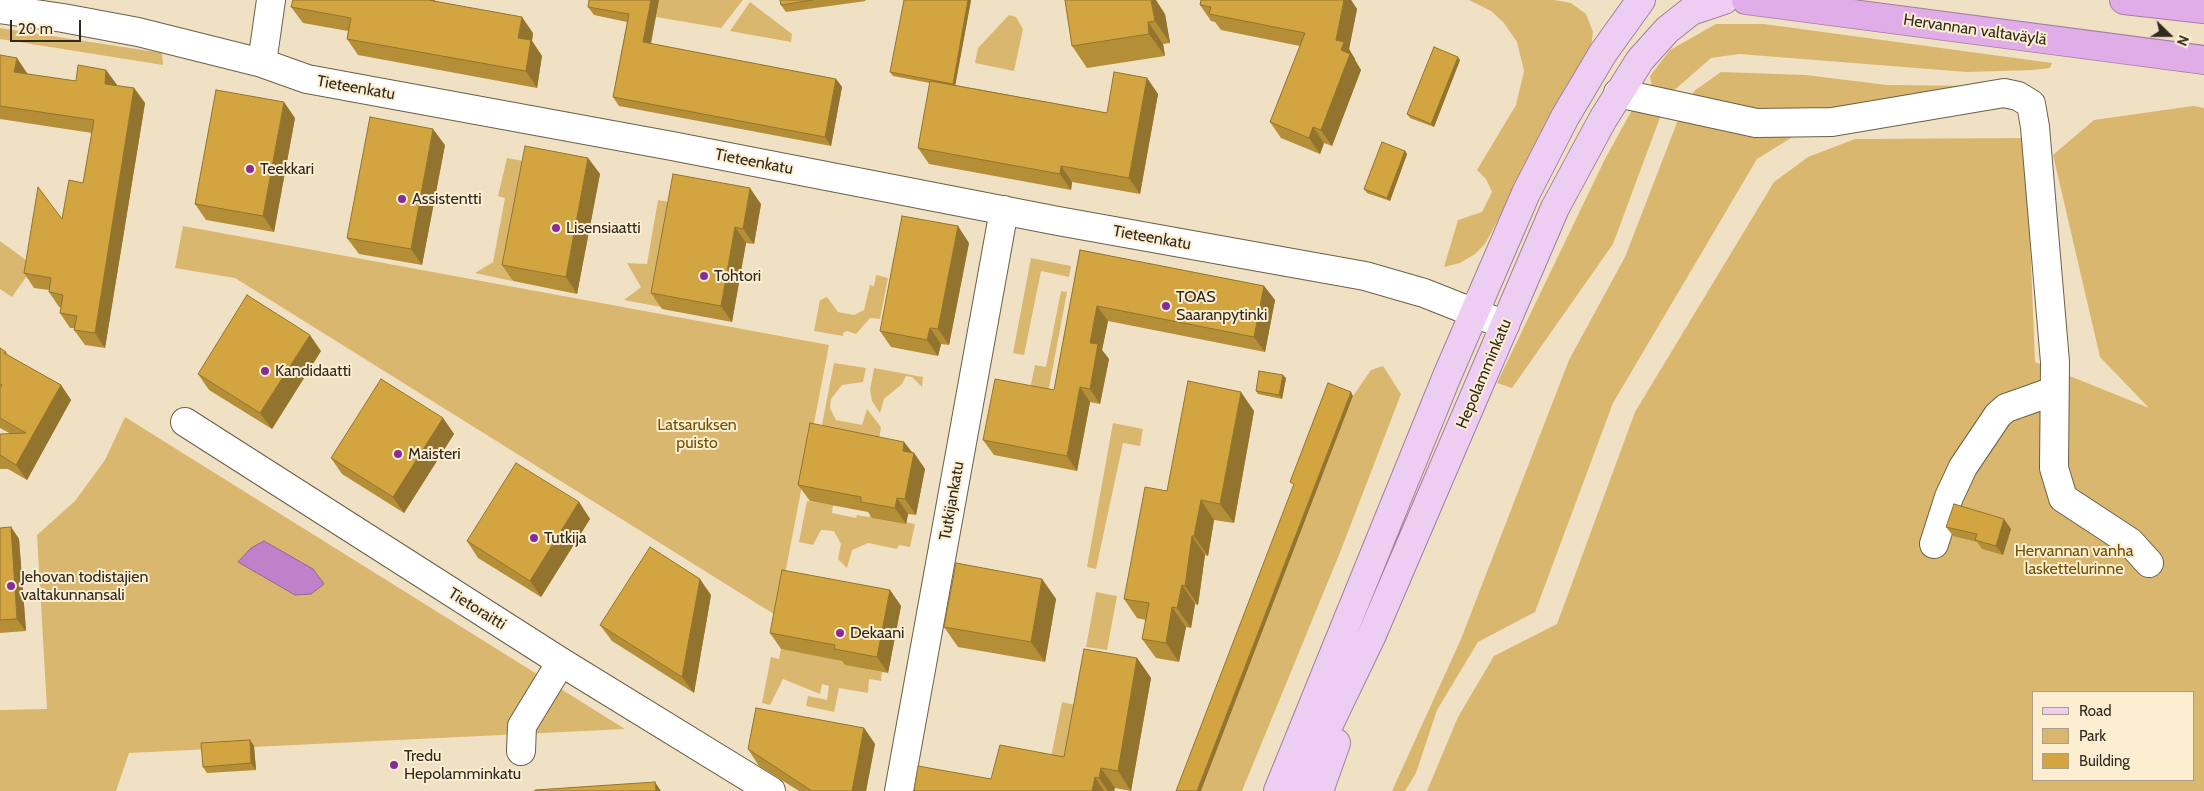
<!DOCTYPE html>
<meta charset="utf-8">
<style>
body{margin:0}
#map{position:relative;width:2204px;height:791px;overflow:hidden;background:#f0e1c5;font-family:Cabin,sans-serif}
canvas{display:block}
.legend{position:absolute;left:2032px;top:691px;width:162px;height:90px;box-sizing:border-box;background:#fdeed2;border:1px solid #ab9f8a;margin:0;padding:6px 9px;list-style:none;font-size:15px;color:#2f291e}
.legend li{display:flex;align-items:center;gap:10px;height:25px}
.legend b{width:25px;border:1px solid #ab9f8a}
.north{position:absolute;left:2144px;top:10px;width:50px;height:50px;-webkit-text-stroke:4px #fdeed2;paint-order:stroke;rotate:112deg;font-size:14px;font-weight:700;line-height:20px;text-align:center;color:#2f291e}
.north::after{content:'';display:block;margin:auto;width:18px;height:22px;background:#2f291e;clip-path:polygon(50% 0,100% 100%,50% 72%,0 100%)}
.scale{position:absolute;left:10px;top:20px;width:71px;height:22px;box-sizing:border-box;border:2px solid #2f291e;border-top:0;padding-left:6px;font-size:15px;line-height:18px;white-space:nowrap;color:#2f291e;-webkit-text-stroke:4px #fdeed2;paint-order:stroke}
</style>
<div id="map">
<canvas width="2204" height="791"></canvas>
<ul class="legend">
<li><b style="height:6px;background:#edcef2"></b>Road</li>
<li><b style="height:14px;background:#dab76f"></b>Park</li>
<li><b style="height:14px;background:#d2a541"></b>Building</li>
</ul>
<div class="north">N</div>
<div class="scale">20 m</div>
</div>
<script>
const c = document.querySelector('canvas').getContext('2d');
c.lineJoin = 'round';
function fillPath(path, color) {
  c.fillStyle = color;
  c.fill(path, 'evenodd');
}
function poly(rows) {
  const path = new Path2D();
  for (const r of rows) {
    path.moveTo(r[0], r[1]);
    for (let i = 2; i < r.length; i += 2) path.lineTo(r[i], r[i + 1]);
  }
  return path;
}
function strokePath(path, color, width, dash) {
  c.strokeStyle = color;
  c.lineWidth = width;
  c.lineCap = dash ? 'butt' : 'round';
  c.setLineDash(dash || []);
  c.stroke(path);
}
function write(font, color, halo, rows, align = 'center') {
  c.font = font + ' Cabin,sans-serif';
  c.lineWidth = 4;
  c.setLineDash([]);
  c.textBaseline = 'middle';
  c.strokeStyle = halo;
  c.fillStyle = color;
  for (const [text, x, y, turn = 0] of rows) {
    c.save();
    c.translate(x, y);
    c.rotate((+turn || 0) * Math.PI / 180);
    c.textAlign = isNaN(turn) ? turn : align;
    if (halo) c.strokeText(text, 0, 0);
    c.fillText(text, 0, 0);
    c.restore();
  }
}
const green = poly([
 [659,0,743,0,721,28,656,17],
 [1469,0,1554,0,1571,3,1586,14,1593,32,1591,48,1485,244,1475,254,1460,263,1444,267,1458,220,1482,212,1492,192,1486,179,1477,170,1516,105,1524,71,1517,42,1504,23,1491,11],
 [750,2,792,34,791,42,730,31],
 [1009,15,1016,17,1023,29,1014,71,975,63,978,48],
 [1716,24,1764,24,2052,63,2050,68,2033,70,1967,72,1739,54,1711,58,1671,93,1652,87,1650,76,1670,50],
 [0,28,162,53,163,65,0,39],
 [1721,72,1806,75,1887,85,1987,86,1782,119,1690,103,1694,91],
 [1647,105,1661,115,1613,244,1512,388,1497,383,1605,159,1632,110],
 [2193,106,2204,108,2204,791,1427,791,1458,717,1494,656,1557,624,1635,412,1774,182,1808,157,1855,139,2026,138,2035,362,2149,408,2100,357,2053,155,2094,120],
 [2033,692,2193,692,2193,780,2033,780],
 [1678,120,1799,133,1757,159,1613,403,1535,612,1478,642,1437,710,1416,773,1405,791,1392,791,1461,639,1569,360,1625,257],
 [507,158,534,163,512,281,475,273,493,262,505,198,498,196],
 [658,200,675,203,661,307,624,300,641,287,627,263,647,264],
 [183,226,829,345,777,616,235,278,175,268],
 [0,241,34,266,12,297,0,289],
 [1031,258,1071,266,1069,277,1041,271,1024,355,1013,353],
 [876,275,888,278,880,319,870,318,856,334,847,331,843,333,843,336,814,331,820,300,827,297,838,312,854,315,864,310,870,285,874,286],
 [1061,291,1067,292,1048,393,1030,389,1035,365,1046,367],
 [834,363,866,368,863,382,842,385,831,399,830,408,836,420,862,425,867,409,881,427,878,446,820,435],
 [1383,366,1401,394,1341,550,1242,791,1201,791,1353,396,1371,370],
 [874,368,923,377,922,387,912,377,906,376,902,384,884,399,880,413,872,401,870,390],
 [125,417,625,729,129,753,116,791,0,791,0,710,47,709,37,535,75,501,105,460],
 [1113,423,1143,429,1140,446,1123,443,1096,569,1087,567],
 [807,501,833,505,832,513,856,518,857,515,869,517,871,515,915,524,910,547,899,545,897,549,868,543,852,550,847,568,838,559,841,544,834,531,821,530,813,545,799,542],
 [1096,592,1117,596,1107,650,1086,647],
 [781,649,846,661,846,665,882,672,881,681,869,679,868,693,839,688,834,712,806,706,808,696,827,700,829,686,822,684,820,694,783,679,770,705,762,703,771,657,779,659],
 [1062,702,1080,706,1069,770,1049,767]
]);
const water = poly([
 [264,541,313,569,324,584,311,594,295,595,238,562,251,548,264,541]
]);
const minor = poly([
 [0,9,63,18,138,32,262,63,307,79,672,146,1058,221,1365,276,1424,293,1505,325],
 [262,63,271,0],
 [1618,93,1756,123,1832,122,2004,93,2018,96,2031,104,2035,127,2055,362,2054,468,2063,498,2130,542,2149,563],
 [185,422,561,662,771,791],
 [1934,544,1949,497,1963,467,1998,415,2006,408,2054,391],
 [521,751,522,726,561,662],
 [899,791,1004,210]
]);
const major = poly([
 [1278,791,1447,376,1526,193,1565,117,1603,53,1641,0],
 [1297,791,1371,637,1555,208,1603,119,1640,60,1667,30,1691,11,1724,0],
 [1319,791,1336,743]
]);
const highway = poly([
 [1746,0,2204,60],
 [2124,0,2204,9]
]);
const wall = poly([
 [293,0,435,0,435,1,533,33,532,41,542,56,537,88,358,55,347,39,348,31,303,23,291,7],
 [659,0,651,44,836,79,842,87,831,146,619,106,613,97,627,22,594,15,588,7],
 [780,0,865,0,866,1,786,12,781,5],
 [971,0,955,85,1107,113,1147,78,1158,94,1140,194,1072,182,1071,190,929,164,918,148,930,83,893,76,890,72],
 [1201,0,1351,0,1357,9,1349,49,1355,59,1355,60,1361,70,1332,146,1324,143,1320,154,1281,138,1270,122,1300,46,1221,30,1215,22,1211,21,1200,5],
 [1165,14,1170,43,1163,44,1165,56,1087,68,1072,46],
 [0,55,27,73,27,74,76,81,106,70,117,85,117,86,134,88,145,103,105,348,85,345,74,330,75,328,70,328,60,313,61,307,59,307,49,292,49,290,34,288,24,273,62,219,83,183,92,133,0,119],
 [1460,60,1434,127,1410,118,1407,114],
 [295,118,274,232,206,220,195,204],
 [445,145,422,265,359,254,347,238],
 [1405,151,1407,154,1390,201,1367,193,1364,189],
 [588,158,600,174,577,294,513,281,502,265],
 [761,204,754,244,746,243,732,322,662,309,651,293],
 [969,243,949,345,941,344,938,356,891,347,880,331],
 [1080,250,1264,286,1275,300,1265,352,1108,321,1102,350,1109,359,1100,404,1090,402,1077,471,994,455,983,440,1054,390],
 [0,348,6,352,8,356,61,385,71,400,27,480,8,469,0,469,0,434,11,434,0,428],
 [321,351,272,429,209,390,198,374],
 [1286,378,1282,399,1258,394,1256,391],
 [1254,411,1234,523,1214,520,1208,556,1205,555,1198,605,1195,604,1191,628,1186,627,1179,662,1156,658,1142,639,1146,620,1137,618,1124,599,1167,491],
 [443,418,454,434,404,513,342,474,331,458],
 [904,442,912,452,914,453,925,469,916,515,908,514,906,524,872,518,868,512,810,501,798,485],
 [579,502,590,519,541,597,478,558,467,541],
 [11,527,19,539,26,631,0,633,0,528],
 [1946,527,2011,529,2003,555,1982,549,1977,542,1953,536],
 [1042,579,1056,599,1045,662,958,647,944,627],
 [890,590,901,606,888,673,845,665,842,661,781,649,770,633],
 [711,595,694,693,612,641,600,625],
 [1137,658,1151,678,1131,791,1115,788,1114,791,914,791,991,779,1064,757],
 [864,728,875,744,866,791,799,791,759,766,748,749],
 [250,740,254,746,256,770,207,773,203,767]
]);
const shadedWall = poly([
 [651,0,659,0,649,51,643,42],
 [968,0,971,0,955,87,953,84],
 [1151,0,1156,0,1165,14,1170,43,1155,21],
 [1344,0,1351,0,1357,9,1349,49,1355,59,1355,60,1361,70,1332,146,1321,130,1341,50,1336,40],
 [522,17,533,33,532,41,542,56,537,88,526,71,518,38],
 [1148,22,1163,44,1165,56,1149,34],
 [1458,57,1460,60,1434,127,1431,124],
 [17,58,27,73,25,87,14,72],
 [106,70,117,85,115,99,105,84],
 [1147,78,1158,94,1140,194,1129,178],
 [836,79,842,87,831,146,825,137],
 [134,88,145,103,105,348,95,333],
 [284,102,295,118,274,232,263,216],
 [1313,127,1324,143,1320,154,1309,138],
 [433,129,445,145,422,265,411,249],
 [1405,151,1407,154,1390,201,1387,198],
 [588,158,600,174,577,294,566,277],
 [1061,166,1072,182,1071,190,1060,174],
 [750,188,761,204,754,244,743,229],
 [958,226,969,243,949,345,938,329],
 [735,227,746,243,732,322,721,306],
 [1264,286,1275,300,1265,352,1254,337],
 [1097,306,1108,321,1102,350,1109,359,1100,404,1090,389,1090,343],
 [930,328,941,344,938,356,927,340],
 [310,335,321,351,272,429,260,413],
 [1283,375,1286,378,1282,399,1279,395],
 [61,385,71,400,27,480,16,465],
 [1080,387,1090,402,1077,471,1067,456],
 [1241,392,1254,411,1234,523,1220,504],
 [1351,392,1353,396,1201,791,1197,791],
 [443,418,454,434,404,513,393,497],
 [904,442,914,455,914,453,925,469,916,515,905,499,903,451],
 [897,498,908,514,906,524,895,508],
 [1201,500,1214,520,1208,556,1194,536],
 [579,502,590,519,541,597,530,581],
 [2004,519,2011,529,2003,555,1996,546],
 [11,527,19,539,26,631,17,619],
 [1192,536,1205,555,1198,605,1185,586],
 [700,579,711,595,694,693,682,677],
 [1042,579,1056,599,1045,662,1031,642],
 [1182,585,1195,604,1191,628,1177,608],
 [890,590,901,606,888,673,877,657],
 [1172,607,1186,627,1179,662,1166,643],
 [1137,658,1151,678,1131,791,1118,771],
 [864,728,875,744,866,791,852,791],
 [250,740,254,746,256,770,251,763],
 [1101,768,1115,788,1114,791,1108,791,1099,778],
 [1095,777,1104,791,1092,791],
 [655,782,661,791,656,791]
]);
const building = poly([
 [293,0,428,0,522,17,518,38,531,40,526,71,347,39,351,18,291,7,293,0],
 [589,0,651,0,643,42,836,79,825,137,613,97,629,14,588,7,589,0],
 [780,0,813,0,781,5,780,0],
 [904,0,968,0,953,84,890,72,904,0],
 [1065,0,1151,0,1155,21,1148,22,1149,34,1072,46,1065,0],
 [1201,0,1344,0,1336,40,1344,42,1341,50,1350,54,1321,130,1313,127,1309,138,1270,122,1305,33,1209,14,1211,7,1200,5,1201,0],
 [1434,47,1458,57,1431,124,1407,114,1434,47],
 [0,55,17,58,14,72,76,81,78,65,106,70,105,84,134,88,95,333,74,330,77,316,60,313,63,295,49,292,51,278,24,273,38,187,62,219,69,180,83,183,94,120,0,106,0,55],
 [1114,72,1147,78,1129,178,1061,166,1060,174,918,148,930,81,1107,113,1114,72],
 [216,90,284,102,263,216,195,204,216,90],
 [370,117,433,129,411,249,347,238,370,117],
 [1382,142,1405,151,1387,198,1364,189,1382,142],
 [525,146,588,158,566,277,502,265,525,146],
 [673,174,750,188,743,229,735,227,721,306,651,293,673,174],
 [902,216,958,226,938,329,930,328,927,340,880,331,902,216],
 [1080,250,1264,286,1254,337,1097,306,1090,343,1098,344,1090,389,1080,387,1067,456,983,440,995,379,1054,390,1080,250],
 [247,295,310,335,260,413,198,374,247,295],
 [0,348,6,352,4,353,61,385,16,465,0,455,0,434,26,433,0,418,0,388,2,385,0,384,0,348],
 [1259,371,1283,375,1279,395,1256,391,1259,371],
 [381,379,443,418,393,497,331,458,381,379],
 [1188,381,1241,392,1220,504,1201,500,1194,536,1192,536,1185,586,1182,585,1177,608,1172,607,1166,643,1142,639,1149,603,1124,599,1145,487,1167,491,1188,381],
 [1328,383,1351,392,1197,791,1176,791,1294,484,1290,482,1328,383],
 [810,423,904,442,903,451,914,453,905,499,897,498,895,508,861,502,861,497,798,485,810,423],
 [516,463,579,502,530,581,467,541,516,463],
 [1954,504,2004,519,1996,546,1975,540,1977,534,1946,527,1954,504],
 [11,527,17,619,0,620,0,528,11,527],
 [650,547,700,579,682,677,600,625,650,547],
 [956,563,1042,579,1031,642,944,627,956,563],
 [782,570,890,590,877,657,834,649,835,645,770,633,782,570],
 [1084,649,1137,658,1118,771,1101,768,1099,778,1095,777,1092,791,914,791,918,766,991,779,1000,745,1064,757,1084,649],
 [756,708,864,728,852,791,812,791,748,749,756,708],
 [250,740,251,763,203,767,201,743,250,740],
 [655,782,656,791,535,791,535,790,655,782]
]);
const markers = [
 [250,169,5,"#892c97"],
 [402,199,5,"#892c97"],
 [556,228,5,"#892c97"],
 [704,276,5,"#892c97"],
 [1166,306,5,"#892c97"],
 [265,371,5,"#892c97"],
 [398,454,5,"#892c97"],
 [534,538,5,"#892c97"],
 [11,586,5,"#892c97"],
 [840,633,5,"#892c97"],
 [394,765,5,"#892c97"]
];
const streetNames = [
 ["Hervannan valtaväylä",1975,30,8],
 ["Tieteenkatu",356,88,10],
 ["Tieteenkatu",754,162,11],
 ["Tieteenkatu",1152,238,10],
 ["Hepolamminkatu",1484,374,-67],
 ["Tutkijankatu",952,501,-80],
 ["Tietoraitti",477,609,32]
];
const poiNames = [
 ["Teekkari",260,169],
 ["Assistentti",412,199],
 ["Lisensiaatti",566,228],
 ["Tohtori",714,276],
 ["TOAS",1176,297],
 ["Saaranpytinki",1176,315],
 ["Kandidaatti",275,371],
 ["Maisteri",408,454],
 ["Tutkija",544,538],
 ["Jehovan todistajien",21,577],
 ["valtakunnansali",21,595],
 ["Dekaani",850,633],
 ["Tredu",404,756],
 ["Hepolamminkatu",404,774]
];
const parkNames = [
 ["Latsaruksen",697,425],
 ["puisto",697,443],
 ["Hervannan vanha",2074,551],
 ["laskettelurinne",2074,569]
];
fillPath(green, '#dab76f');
fillPath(water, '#c080ca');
strokePath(water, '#946696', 1);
strokePath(minor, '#6c5f46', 30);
strokePath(major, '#a37fa2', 30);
strokePath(highway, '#a37fa2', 30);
strokePath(minor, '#fff', 28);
strokePath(major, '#edcef2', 28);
strokePath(highway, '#e1ade9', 28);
fillPath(wall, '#b58e38');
fillPath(shadedWall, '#93742e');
fillPath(building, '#d2a541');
strokePath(building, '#93742e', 1);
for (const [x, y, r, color] of markers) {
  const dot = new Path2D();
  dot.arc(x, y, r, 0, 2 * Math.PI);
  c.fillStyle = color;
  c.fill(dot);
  strokePath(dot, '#fdeed2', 2);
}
write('16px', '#2f291e', '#fdeed2', streetNames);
write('16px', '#2f291e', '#fdeed2', poiNames, 'left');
write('16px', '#6f5100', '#fdeed2', parkNames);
</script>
